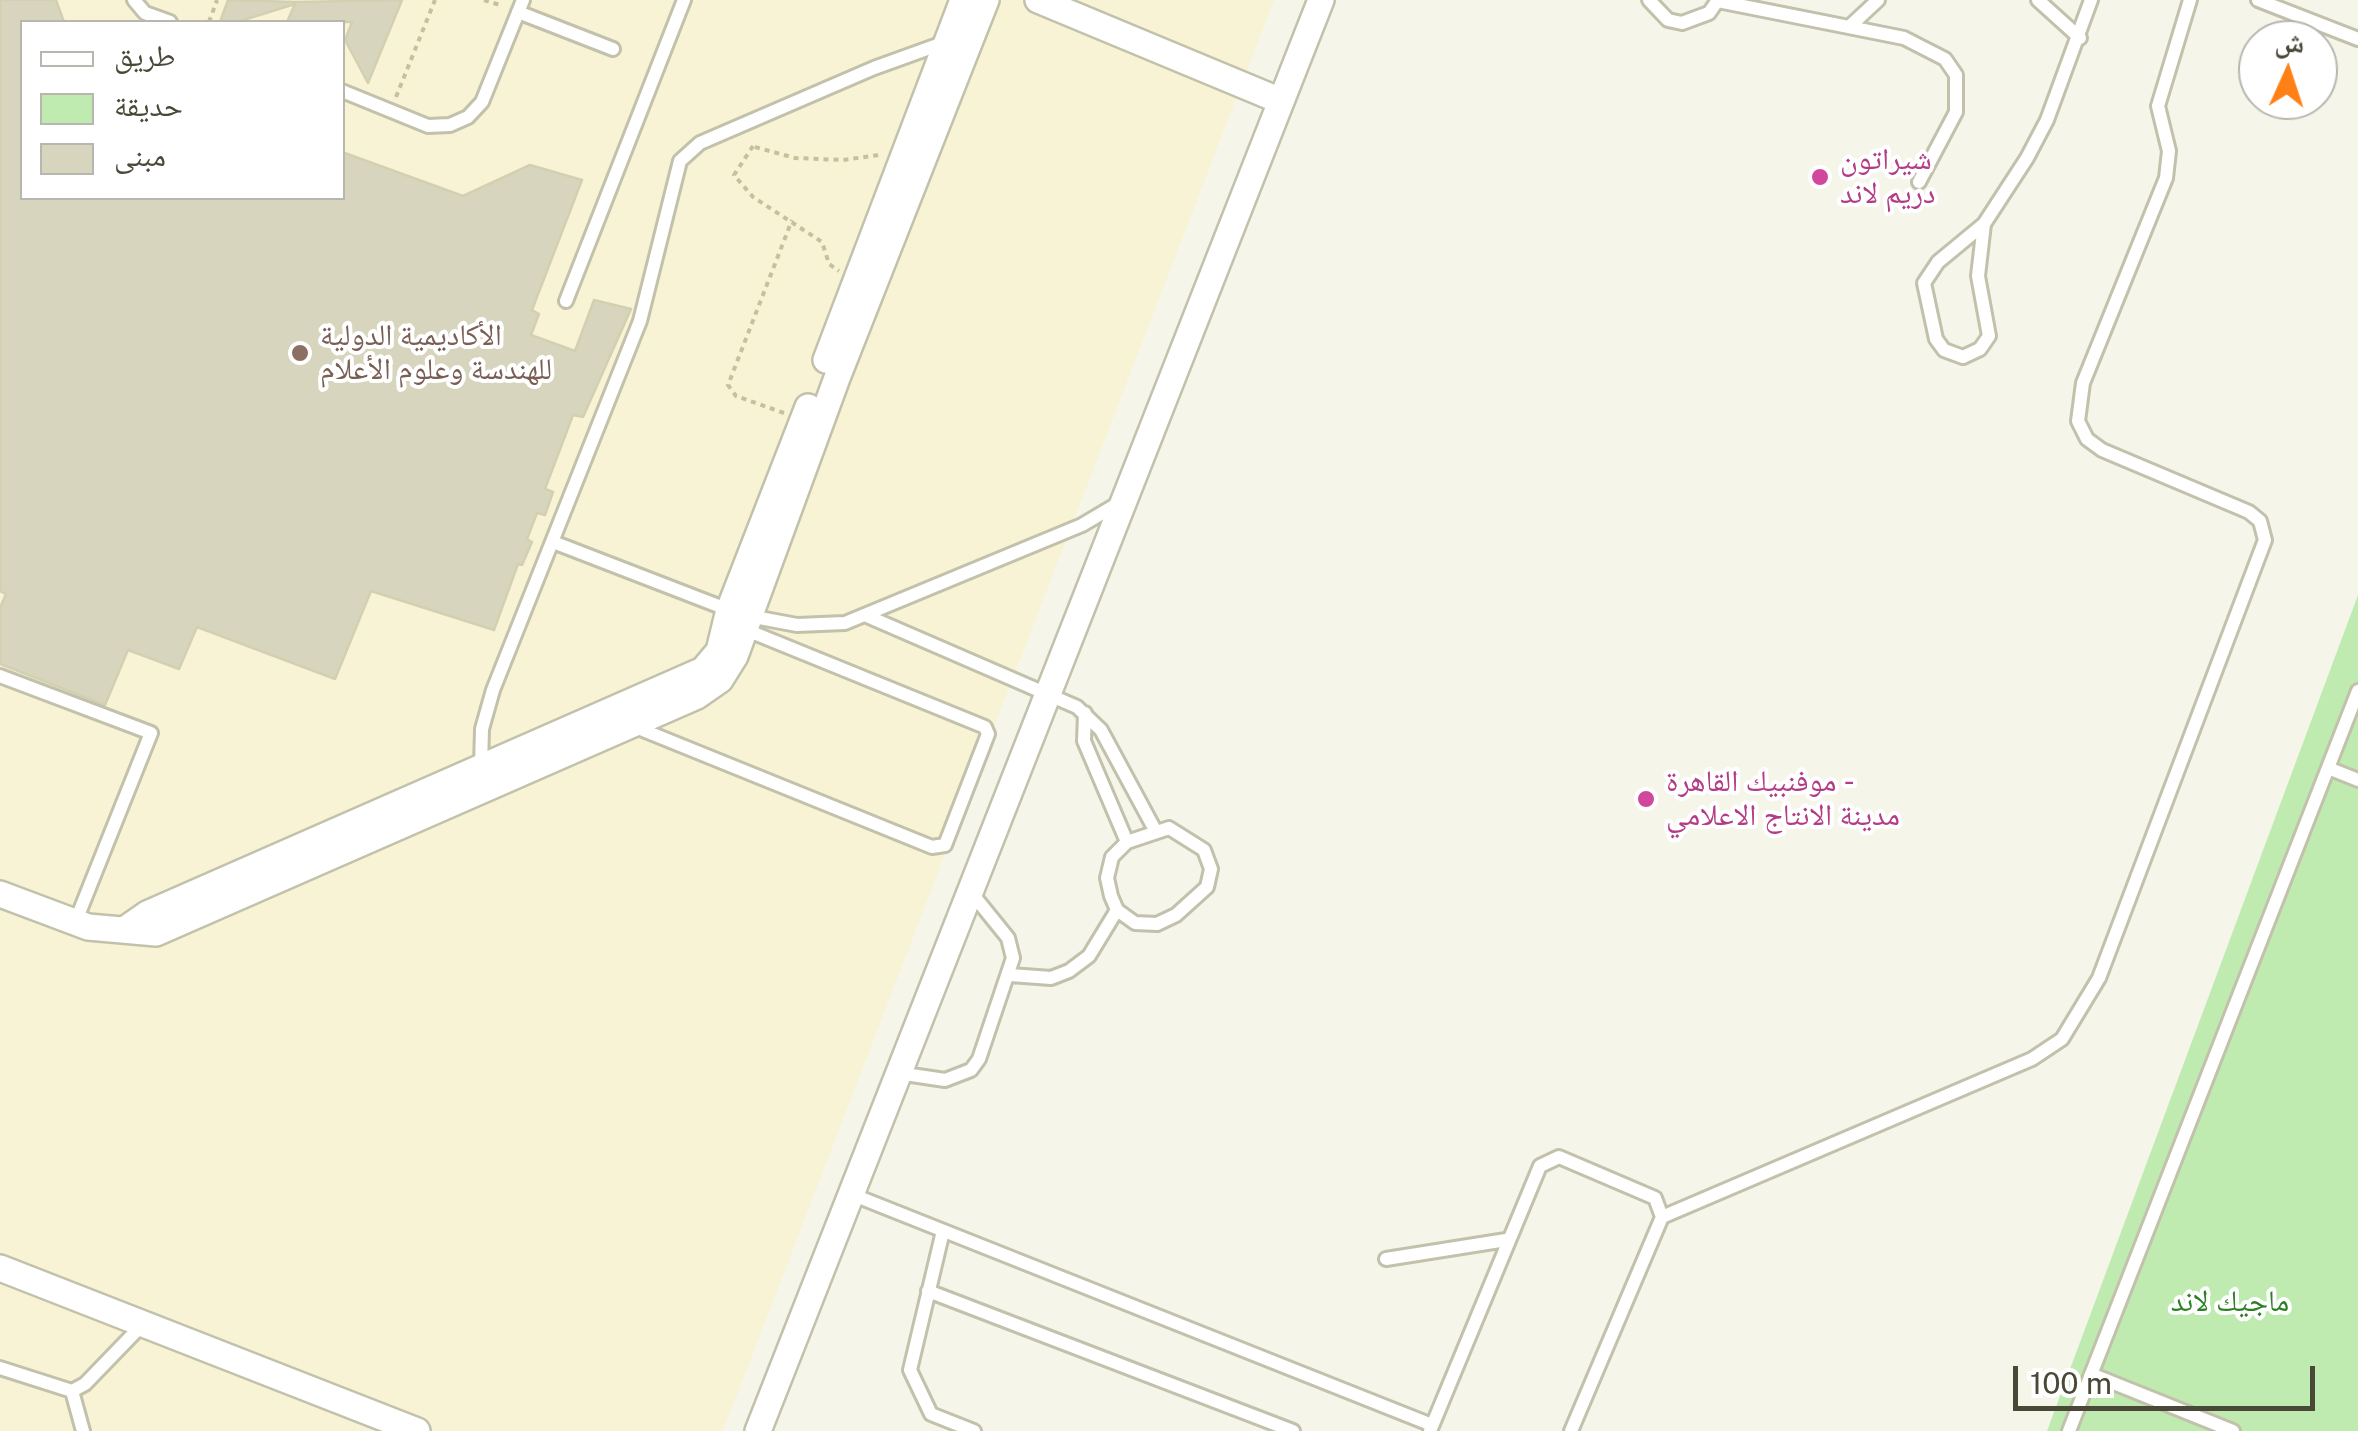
<!DOCTYPE html>
<meta charset="utf-8">
<style>
body{margin:0}
#map{position:relative;width:2358px;height:1431px;overflow:hidden;background:#f5f5ea;font-family:"Public Sans","Noto Naskh Arabic",sans-serif}
canvas{display:block}
.legend{position:absolute;left:20px;top:20px;width:325px;height:180px;box-sizing:border-box;background:#fff;border:2px solid #b7b6af;margin:0;padding:12px 18px;list-style:none;font-size:30px;color:#4a4837}
.legend li{display:flex;align-items:center;gap:20px;height:50px}
.legend b{width:50px;border:2px solid #b7b6af}
.north{position:absolute;left:2238px;top:20px;width:100px;height:100px;box-sizing:border-box;background:#fff;border:2px solid #b7b6af;border-radius:50%;rotate:3deg;font-size:28px;font-weight:700;line-height:40px;text-align:center;color:#4a4837}
.north::after{content:'';display:block;margin:auto;width:35px;height:45px;background:#ff8017;clip-path:polygon(50% 0,100% 100%,50% 72%,0 100%)}
.scale{position:absolute;left:2013px;top:1366px;width:302px;height:45px;box-sizing:border-box;border:5px solid #4a4837;border-top:0;padding-left:12px;font-size:30px;line-height:35px;white-space:nowrap;color:#4a4837;-webkit-text-stroke:8px #fff;paint-order:stroke}
</style>
<div id="map">
<canvas width="2358" height="1431"></canvas>
<ul class="legend">
<li><b style="height:12px;background:#fff"></b>طريق</li>
<li><b style="height:28px;background:#bfebb1"></b>حديقة</li>
<li><b style="height:28px;background:#d8d5be"></b>مبنى</li>
</ul>
<div class="north">ش</div>
<div class="scale">100 m</div>
</div>
<script>
const c = document.querySelector('canvas').getContext('2d');
c.lineJoin = 'round';
function fillPath(path, color) {
  c.fillStyle = color;
  c.fill(path, 'evenodd');
}
function poly(rows) {
  const path = new Path2D();
  for (const r of rows) {
    path.moveTo(r[0], r[1]);
    for (let i = 2; i < r.length; i += 2) path.lineTo(r[i], r[i + 1]);
  }
  return path;
}
function strokePath(path, color, width, dash) {
  c.strokeStyle = color;
  c.lineWidth = width;
  c.lineCap = dash ? 'butt' : 'round';
  c.setLineDash(dash || []);
  c.stroke(path);
}
function write(font, color, halo, rows, align = 'center') {
  c.font = font + ' "Public Sans","Noto Naskh Arabic",sans-serif';
  c.lineWidth = 8;
  c.setLineDash([]);
  c.textBaseline = 'middle';
  c.strokeStyle = halo;
  c.fillStyle = color;
  for (const [text, x, y, turn = 0] of rows) {
    c.save();
    c.translate(x, y);
    c.rotate((+turn || 0) * Math.PI / 180);
    c.textAlign = isNaN(turn) ? turn : align;
    if (halo) c.strokeText(text, 0, 0);
    c.fillText(text, 0, 0);
    c.restore();
  }
}
const commercial = poly([
 [0,0,1274,0,723,1431,0,1431],
 [22,22,342,22,342,198,22,198]
]);
const green = poly([
 [2358,595,2358,1431,2047,1431]
]);
const building = poly([
 [0,0,56,0,64,22,22,22,22,198,342,198,342,152,463,196,530,165,582,180,532,310,539,314,531,335,575,351,594,300,631,309,583,417,573,415,545,489,553,492,545,515,537,513,527,539,532,542,522,565,518,564,494,630,371,591,335,679,197,627,179,669,128,650,105,705,0,664,0,608,6,594,0,591,0,0],
 [228,0,296,2,402,0,368,83,345,40,352,22,287,22,295,4,237,22,220,22,228,0]
]);
const path = poly([
 [484,0,503,6],
 [209,22,217,0],
 [396,97,435,0],
 [753,146,734,175,753,197,822,242,829,264,839,271],
 [755,147,795,158,843,160,879,155],
 [784,413,736,396,728,385,792,220]
]);
const lane = poly([
 [134,0,145,13,170,22],
 [1649,0,1668,20,1682,23,1709,13,1718,0],
 [2038,0,2080,38],
 [2258,0,2358,39],
 [1718,1,1904,38,1945,59,1956,75,1956,112,1919,182],
 [518,12,613,49],
 [1849,27,1878,0],
 [342,91,428,126,450,125,468,117,482,102,523,0],
 [1984,224,1978,276,1989,336,1980,349,1963,357,1944,350,1936,339,1924,283,1938,262,1984,224,2027,158,2047,120,2091,0],
 [566,301,684,0],
 [553,542,729,610],
 [749,616,797,625,845,623,1082,525,1119,503],
 [867,616,1077,707,1101,730,1155,830],
 [0,676,151,733,75,923],
 [1085,713,1084,741,1127,842],
 [633,726,932,847,945,845,988,734,985,727,744,629],
 [481,767,482,729,493,690,640,321,680,161,700,143,874,68,946,42],
 [2328,768,2358,780],
 [1169,828,1204,850,1211,869,1207,887,1176,915,1157,924,1135,923,1117,910,1111,896,1107,878,1112,857,1127,842,1169,828],
 [1010,975,1051,978,1069,971,1089,956,1117,910],
 [898,1073,945,1080,971,1070,979,1059,1013,958,1008,938,970,891],
 [851,1194,1432,1425],
 [1662,1217,2032,1059,2062,1039,2099,978,2265,540,2260,521,2249,512,2102,450,2087,439,2078,421,2083,383,2166,178,2169,151,2158,106,2190,0],
 [943,1231,910,1370,931,1414,974,1431],
 [1386,1259,1506,1240],
 [928,1291,1293,1431],
 [0,1368,72,1391,85,1384,143,1324],
 [2091,1374,2233,1431],
 [72,1391,83,1431],
 [1430,1431,1540,1166,1559,1157,1655,1198,1662,1217,1571,1431],
 [2069,1431,2358,691]
]);
const street = poly([
 [1038,0,1281,101],
 [826,360,963,0],
 [0,894,88,927,156,933,697,696,720,680,735,656,837,378,986,0],
 [127,928,147,914,703,670,719,651,729,610,808,407],
 [0,1268,417,1431],
 [758,1431,1321,0]
]);
const markers = [
 [1820,177,10,"#d1479c"],
 [300,353,10,"#8d6e63"],
 [1646,799,10,"#d1479c"]
];
const hotelNames = [
 ["شيراتون",1840,160],
 ["دريم لاند",1840,194],
 ["موفنبيك القاهرة -",1666,782],
 ["مدينة الانتاج الاعلامي",1666,816]
];
const educationNames = [
 ["الأكاديمية الدولية",320,336],
 ["للهندسة وعلوم الأعلام",320,370]
];
const parkNames = [
 ["ماجيك لاند",2230,1302]
];
fillPath(commercial, '#f8f3d4');
fillPath(green, '#bfebb1');
fillPath(building, '#d8d5be');
strokePath(building, '#d3d0b1', 2.5);
strokePath(lane, '#c2c1ab', 18);
strokePath(street, '#c2c1ab', 30);
strokePath(path, '#c4c29c', 4, [5, 5]);
strokePath(lane, '#fff', 12);
strokePath(street, '#fff', 25);
for (const [x, y, r, color] of markers) {
  const dot = new Path2D();
  dot.arc(x, y, r, 0, 2 * Math.PI);
  c.fillStyle = color;
  c.fill(dot);
  strokePath(dot, '#fff', 4);
}
write('30px', '#b23c85', '#fff', hotelNames, 'left');
write('30px', '#785e54', '#fff', educationNames, 'left');
write('30px', '#2d8026', '#fff', parkNames);
</script>
